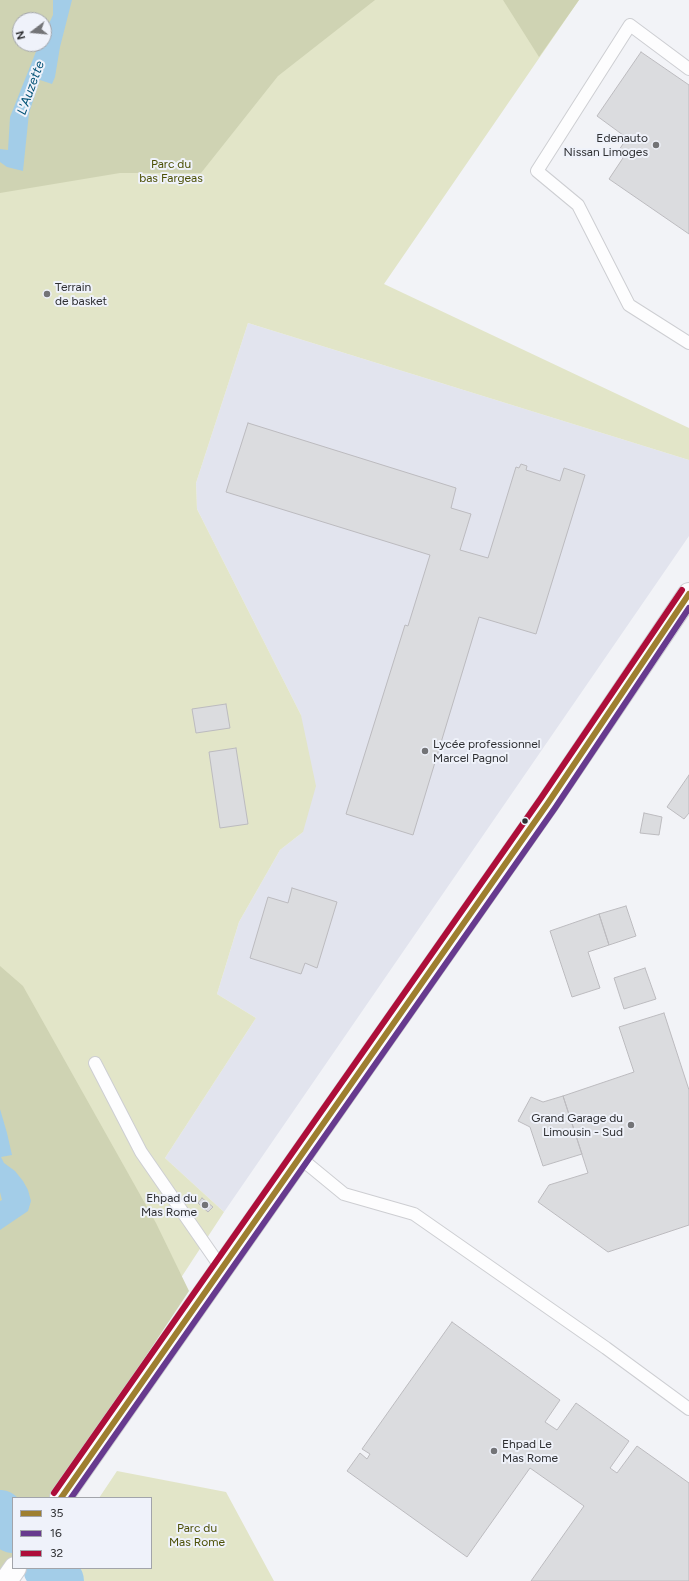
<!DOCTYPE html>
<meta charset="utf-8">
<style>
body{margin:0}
#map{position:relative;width:689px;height:1581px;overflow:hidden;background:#f2f3f7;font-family:Figtree,sans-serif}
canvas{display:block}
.legend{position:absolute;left:12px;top:1497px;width:140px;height:72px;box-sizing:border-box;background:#eff2fa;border:1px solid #a2a4aa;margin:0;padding:5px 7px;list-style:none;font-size:12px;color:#2e2f32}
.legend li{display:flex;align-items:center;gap:8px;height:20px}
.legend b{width:20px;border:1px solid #a2a4aa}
.north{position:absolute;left:12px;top:12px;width:40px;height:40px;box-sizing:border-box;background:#eff2fa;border:1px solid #a2a4aa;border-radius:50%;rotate:254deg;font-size:11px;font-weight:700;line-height:16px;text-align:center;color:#2e2f32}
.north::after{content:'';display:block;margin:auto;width:14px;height:18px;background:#737477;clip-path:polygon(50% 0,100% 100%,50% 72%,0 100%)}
</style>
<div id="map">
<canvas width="689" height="1581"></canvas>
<ul class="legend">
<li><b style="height:5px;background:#9e7f30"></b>35</li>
<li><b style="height:5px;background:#673a8e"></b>16</li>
<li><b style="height:5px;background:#ad0e3a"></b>32</li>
</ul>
<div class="north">N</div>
</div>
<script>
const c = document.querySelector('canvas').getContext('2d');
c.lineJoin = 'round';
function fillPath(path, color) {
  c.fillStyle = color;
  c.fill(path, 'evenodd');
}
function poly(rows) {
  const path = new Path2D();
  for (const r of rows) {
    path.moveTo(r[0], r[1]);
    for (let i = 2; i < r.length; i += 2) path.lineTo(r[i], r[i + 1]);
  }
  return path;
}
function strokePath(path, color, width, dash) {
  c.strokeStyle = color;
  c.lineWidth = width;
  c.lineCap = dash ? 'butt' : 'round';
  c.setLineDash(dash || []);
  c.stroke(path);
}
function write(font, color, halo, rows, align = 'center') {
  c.font = font + ' Figtree,sans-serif';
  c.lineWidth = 4;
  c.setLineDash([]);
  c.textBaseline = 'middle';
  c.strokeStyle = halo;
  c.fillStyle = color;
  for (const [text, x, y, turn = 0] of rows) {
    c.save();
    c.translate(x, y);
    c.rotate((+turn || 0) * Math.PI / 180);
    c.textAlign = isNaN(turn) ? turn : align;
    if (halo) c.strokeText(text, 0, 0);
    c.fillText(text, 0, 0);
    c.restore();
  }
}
const built = poly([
 [248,323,689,460,689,536,224,1212,165,1158,256,1018,217,994,239,922,280,850,303,832,301,715,197,509,196,483]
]);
const green = poly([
 [0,0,579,0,384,284,689,428,689,460,248,323,196,483,197,509,301,715,316,786,303,832,280,850,239,922,217,994,256,1018,165,1158,224,1212,37,1498,13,1498,0,1554],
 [20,20,44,20,44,44,20,44],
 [117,1471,226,1492,274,1581,45,1581,53,1568,151,1568,151,1498,99,1498]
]);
const forest = poly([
 [0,0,375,0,278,76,201,173,120,173,0,193],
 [20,20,44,20,44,44,20,44],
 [503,0,579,0,539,57],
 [0,966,23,986,156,1223,189,1291,52,1498,13,1498,13,1557,0,1576]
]);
const water = poly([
 [53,0,72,0,60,47,55,77,52,84,40,80,29,113,23,171,7,167,0,162,0,149,8,150,10,117,39,44,44,44,44,34,53,15],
 [0,1109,7,1133,12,1155,1,1157,4,1163,15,1171,23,1181,28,1190,31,1201,28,1211,0,1230,0,1201,2,1200,0,1192],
 [53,1568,57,1568,74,1581,52,1581,46,1576]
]);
const river = poly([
 [0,1514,13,1529],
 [47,1568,60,1581]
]);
const building = poly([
 [641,52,689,85,689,234,609,179,623,158,617,153,627,138,597,116,641,52],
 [248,423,456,488,451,508,471,514,460,550,488,558,516,467,519,468,521,464,527,466,526,470,560,481,564,468,585,475,536,634,479,617,413,835,346,814,405,625,408,626,430,555,226,492,248,423],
 [226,704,230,728,196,733,192,709,226,704],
 [236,748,248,824,220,828,209,752,236,748],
 [689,775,689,813,684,819,667,807,689,775],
 [644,813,662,817,659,835,640,833,644,813],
 [292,888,337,902,317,968,305,963,301,974,250,958,268,897,288,903,292,888],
 [626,906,636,936,609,945,599,914,626,906],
 [599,914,609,945,588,952,600,988,572,997,550,931,599,914],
 [645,968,656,999,624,1009,614,978,645,968],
 [664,1013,689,1090,689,1225,608,1252,538,1202,549,1185,588,1173,563,1096,634,1072,619,1027,664,1013],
 [563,1096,582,1154,543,1166,530,1127,518,1121,531,1097,543,1102,563,1096],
 [202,1198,213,1207,208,1212,198,1203,202,1198],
 [452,1322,560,1400,545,1422,557,1430,576,1403,629,1441,610,1468,617,1473,637,1446,689,1483,689,1581,531,1581,584,1506,530,1468,467,1557,347,1471,360,1453,367,1459,370,1454,362,1449,452,1322]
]);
const service = poly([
 [689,69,630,25,537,171,578,205,629,305,689,343],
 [95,1063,141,1152,222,1269],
 [299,1157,344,1194,414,1214,606,1348,689,1409]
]);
const primary = poly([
 [61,1498,548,803,689,594],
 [6,1581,15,1568]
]);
const bus1 = poly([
 [61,1498,548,803,689,594]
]);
const bus2 = poly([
 [71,1498,555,808,689,608]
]);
const bus3 = poly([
 [54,1493,541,798,682,590]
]);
const markers = [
 [656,145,4,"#737477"],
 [47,294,4,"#737477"],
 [425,751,4,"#737477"],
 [525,821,3.5,"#2e2f32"],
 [631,1125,4,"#737477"],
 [205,1205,4,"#737477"],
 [494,1451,4,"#737477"]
];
const poiNames = [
 ["Edenauto",648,138],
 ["Nissan Limoges",648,152],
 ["Terrain",55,287,"left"],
 ["de basket",55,301,"left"],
 ["Lycée professionnel",433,744,"left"],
 ["Marcel Pagnol",433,758,"left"],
 ["Grand Garage du",623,1118],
 ["Limousin - Sud",623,1132],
 ["Ehpad du",197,1198],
 ["Mas Rome",197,1212],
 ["Ehpad Le",502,1444,"left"],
 ["Mas Rome",502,1458,"left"]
];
const parkNames = [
 ["Parc du",171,164],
 ["bas Fargeas",171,178],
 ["Parc du",197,1528],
 ["Mas Rome",197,1542]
];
const waterNames = [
 ["L'Auzette",31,88,-70]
];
fillPath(built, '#e2e4ee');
fillPath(green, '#e2e5c8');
fillPath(forest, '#cfd3b3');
fillPath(water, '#a3cde8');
strokePath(river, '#a3cde8', 48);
fillPath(building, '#dbdcdf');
strokePath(building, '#bcbbbf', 1);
strokePath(service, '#cdced2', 14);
strokePath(primary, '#cdced2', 24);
strokePath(service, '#fdfdfe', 12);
strokePath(primary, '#fdfdfe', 22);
strokePath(bus1, '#9e7f30', 6);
strokePath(bus2, '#673a8e', 6);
strokePath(bus3, '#ad0e3a', 6);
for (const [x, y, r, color] of markers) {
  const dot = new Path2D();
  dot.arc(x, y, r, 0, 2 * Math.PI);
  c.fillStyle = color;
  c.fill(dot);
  strokePath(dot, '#eff2fa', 1.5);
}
write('12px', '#2e2f32', '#eff2fa', poiNames, 'right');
write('12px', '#4d5107', '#eff2fa', parkNames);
write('italic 13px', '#005175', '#eff2fa', waterNames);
</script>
